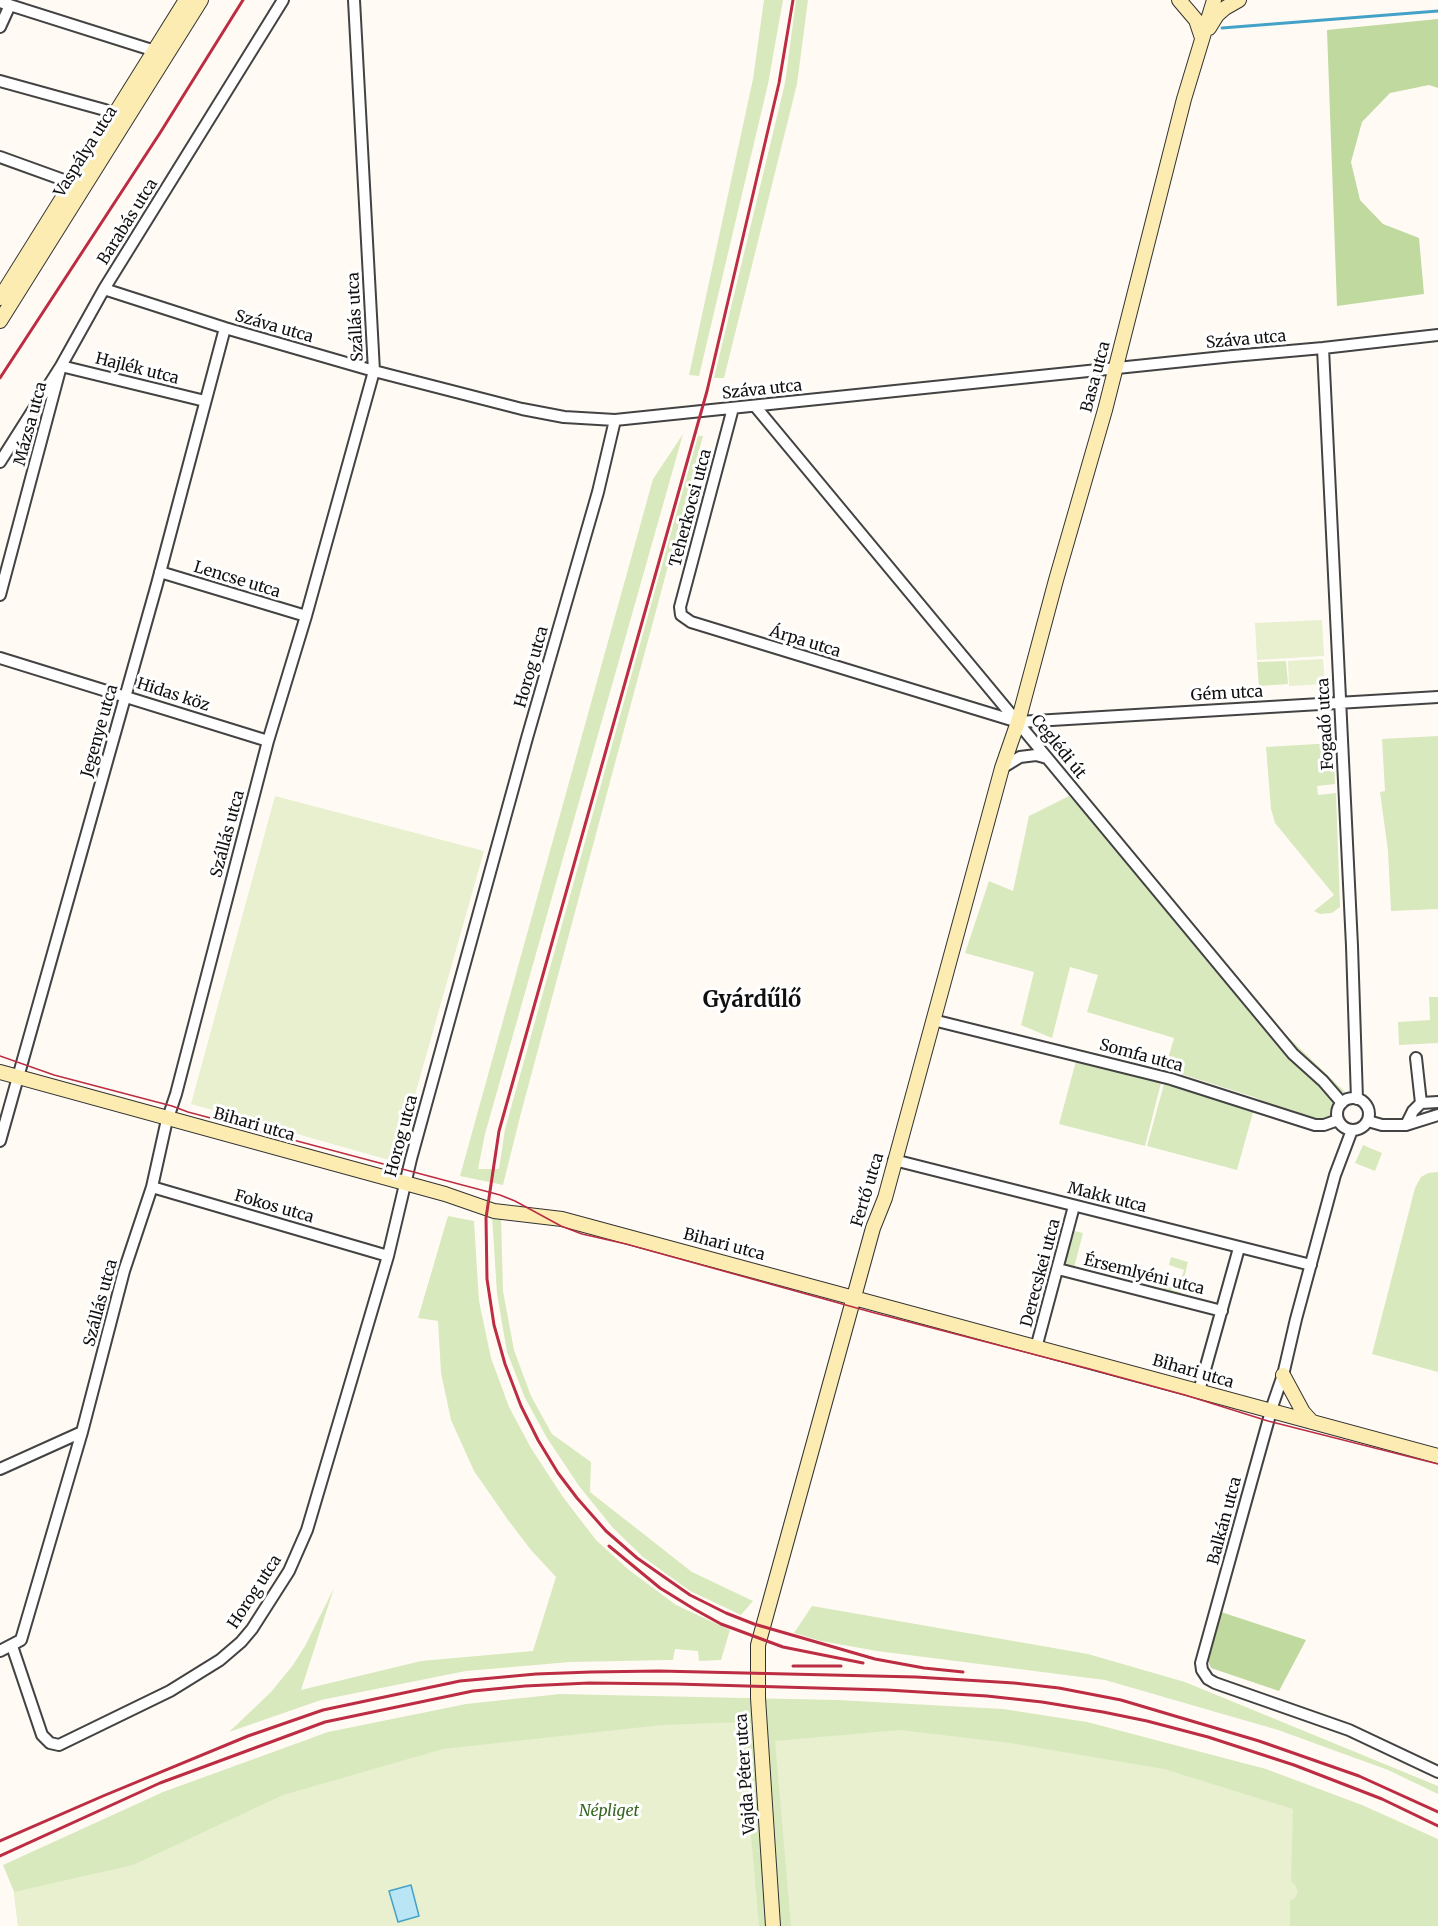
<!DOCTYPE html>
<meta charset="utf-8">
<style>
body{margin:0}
canvas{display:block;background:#fffbf4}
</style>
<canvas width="1438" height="1926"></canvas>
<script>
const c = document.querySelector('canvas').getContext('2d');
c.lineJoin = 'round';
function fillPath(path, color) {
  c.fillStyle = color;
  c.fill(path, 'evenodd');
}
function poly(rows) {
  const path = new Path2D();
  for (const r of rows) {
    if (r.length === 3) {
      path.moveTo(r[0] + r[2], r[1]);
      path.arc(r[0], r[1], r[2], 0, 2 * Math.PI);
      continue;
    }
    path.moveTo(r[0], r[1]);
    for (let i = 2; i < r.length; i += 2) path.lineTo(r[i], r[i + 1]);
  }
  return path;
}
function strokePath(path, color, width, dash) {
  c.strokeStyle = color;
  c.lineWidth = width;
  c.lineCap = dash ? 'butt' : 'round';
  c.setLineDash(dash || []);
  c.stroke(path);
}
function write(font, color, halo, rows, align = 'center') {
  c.font = font + ' Merriweather,serif';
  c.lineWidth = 6;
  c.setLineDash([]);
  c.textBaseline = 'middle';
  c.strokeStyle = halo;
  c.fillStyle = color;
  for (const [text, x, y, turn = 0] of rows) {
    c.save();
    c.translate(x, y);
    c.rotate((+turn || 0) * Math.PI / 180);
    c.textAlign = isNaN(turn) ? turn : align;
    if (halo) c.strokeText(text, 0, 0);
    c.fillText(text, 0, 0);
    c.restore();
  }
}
const green = poly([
 [764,0,783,0,768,84,699,376,689,375,753,79],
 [796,0,808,0,797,84,724,378,714,378,785,83],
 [683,434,485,1134,478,1169,499,1169,505,1129,698,436,703,436,521,1113,503,1185,460,1176,653,479],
 [1286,661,1288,684,1259,686,1257,662],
 [1438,736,1438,909,1391,911,1388,851,1380,792,1385,791,1382,739],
 [1333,743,1335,784,1317,786,1318,795,1336,793,1340,907,1332,913,1320,914,1314,911,1334,895,1275,823,1271,809,1266,747],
 [1069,796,1127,854,1243,993,1347,1094,1324,1125,1315,1125,1254,1097,1165,1069,1174,1038,1087,1012,1098,975,1070,967,1052,1038,1021,1025,1034,972,965,953,989,881,1013,891,1029,816],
 [1429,997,1438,997,1438,1043,1399,1045,1398,1022,1430,1020],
 [1076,1061,1161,1083,1145,1146,1059,1124],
 [1164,1084,1254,1109,1237,1170,1147,1146],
 [1363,1145,1382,1153,1375,1171,1355,1163],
 [1438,1172,1438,1372,1372,1354,1415,1188,1421,1177,1428,1173],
 [448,1216,474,1221,479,1301,491,1358,509,1407,531,1448,563,1497,596,1540,629,1570,676,1605,730,1630,721,1660,699,1661,698,1651,675,1649,673,1660,570,1662,466,1671,321,1700,229,1732,271,1692,293,1665,305,1646,334,1588,301,1690,421,1661,533,1651,556,1577,531,1550,508,1520,474,1471,451,1420,441,1373,438,1321,418,1318],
 [492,1216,501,1216,503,1291,514,1350,531,1396,552,1434,591,1462,590,1492,692,1572,753,1601,741,1615,690,1591,643,1557,613,1528,579,1486,547,1438,525,1398,507,1352,497,1294],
 [1070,1230,1083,1233,1074,1268,1061,1265],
 [1171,1257,1188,1262,1180,1295,1163,1290,1164,1284,1179,1287,1184,1270,1169,1265],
 [812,1606,1088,1654,1185,1682,1438,1786,1438,1794,1388,1770,1278,1730,1105,1680,877,1651,821,1641,794,1633],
 [560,1694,838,1700,1003,1709,1087,1722,1266,1769,1362,1805,1438,1839,1438,1926,18,1926,14,1892,3,1865,163,1792,328,1732,466,1704]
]);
const forest = poly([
 [1438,19,1438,88,1429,85,1390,93,1362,122,1351,162,1360,200,1383,224,1419,238,1424,294,1337,306,1327,30],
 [1218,1611,1306,1640,1279,1691,1211,1668,1206,1656]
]);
const pitch = poly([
 [1322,620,1324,656,1257,660,1255,623],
 [1323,659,1325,684,1289,686,1288,661],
 [275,796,484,851,396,1162,191,1104],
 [741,1722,759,1926,18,1926,14,1892,133,1865,283,1795,443,1749,662,1725],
 [900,1730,1010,1743,1164,1769,1293,1809,1291,1881,1296,1886,1298,1892,1295,1898,1290,1901,1290,1926,791,1926,775,1741]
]);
const water = poly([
 [411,1885,419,1916,398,1922,389,1891,411,1885]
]);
const stream = poly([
 [1222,28,1438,11]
]);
const street = poly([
 [0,2,155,51],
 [0,27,10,5],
 [0,81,105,110,120,118],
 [0,157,72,183],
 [104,289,225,328,374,371,522,409,564,417,615,420,1233,356,1323,348,1438,335],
 [1323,348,1352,946,1357,1099],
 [755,406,1293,1054,1323,1081,1342,1103],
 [733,408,680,607,681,615,691,622,1018,722,1438,697],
 [0,462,61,366,104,289,283,0],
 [160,572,306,616],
 [0,595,61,366,205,401],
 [0,658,268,741],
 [1002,768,1020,757,1036,755,1047,758],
 [933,1020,1171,1079,1315,1125,1324,1125,1338,1120],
 [1416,1058,1421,1103],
 [1353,1114,16],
 [1368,1121,1382,1125,1406,1125,1438,1115],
 [1406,1125,1413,1111,1421,1103,1438,1102],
 [1352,1130,1335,1175,1296,1319,1283,1375,1273,1404,1249,1490,1201,1663,1202,1670,1208,1679,1215,1683,1349,1730,1438,1772],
 [0,1141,157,584,225,328],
 [894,1160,1311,1265],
 [152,1187,388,1256],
 [1058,1269,1222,1311],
 [1036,1348,1074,1206],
 [1199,1391,1239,1248],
 [0,1469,82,1432],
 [12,1646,42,1735,50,1743,59,1745,170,1691,220,1660,241,1642,252,1629,289,1571,307,1530,388,1256,411,1159,527,738,598,492,615,420],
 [0,1651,21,1640,82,1432,124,1271,152,1187,166,1124,176,1094,268,741,306,616,374,371,354,0]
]);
const secondary = poly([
 [1179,0,1196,20,1202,38],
 [1209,28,1217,15,1225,8,1239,0],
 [0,298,186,0],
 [0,321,201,0],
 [0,1072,445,1194,494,1211,562,1219,1438,1456],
 [1283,1375,1303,1412,1312,1422],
 [773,1926,758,1698,758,1645,873,1228,885,1198,1002,768,1018,722,1056,580,1105,410,1184,99,1214,0]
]);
const tram = poly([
 [0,1056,54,1075,172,1106,188,1112,500,1195,515,1201,561,1226,582,1234,626,1244,871,1312,1090,1369,1185,1395,1268,1421,1438,1464]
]);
const rail = poly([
 [793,0,779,83,707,391,499,1131,486,1218,487,1279,494,1325,505,1364,521,1406,538,1440,558,1473,577,1498,606,1531,637,1558,690,1595,726,1613,754,1624,875,1659,924,1668,963,1672],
 [0,378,160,133,243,0],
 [609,1546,660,1588,694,1609,721,1624,783,1647,863,1663],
 [793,1666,841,1666],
 [0,1841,103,1796,248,1736,323,1710,460,1681,536,1674,591,1672,659,1671,916,1677,1014,1683,1059,1688,1121,1700,1259,1741,1359,1776,1438,1812],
 [0,1856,160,1783,325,1722,473,1691,525,1686,589,1683,676,1684,887,1690,987,1696,1042,1702,1103,1712,1147,1721,1208,1737,1294,1765,1382,1799,1438,1826]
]);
const streetNames = [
 ["Vaspálya utca",86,152,-58],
 ["Barabás utca",128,222,-58],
 ["Szállás utca",356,317,-93],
 ["Száva utca",274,327,16],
 ["Száva utca",1246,340,-5],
 ["Hajlék utca",137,369,14],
 ["Basa utca",1096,377,-75],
 ["Száva utca",762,390,-6],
 ["Mázsa utca",31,424,-75],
 ["Teherkocsi utca",691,508,-75],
 ["Lencse utca",237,580,17],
 ["Árpa utca",805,642,17],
 ["Horog utca",532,667,-74],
 ["Gém utca",1227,694,-3],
 ["Hidas köz",173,695,18],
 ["Fogadó utca",1326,724,-93],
 ["Jegenye utca",100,731,-74],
 ["Ceglédi út",1058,747,51],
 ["Szállás utca",228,834,-75],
 ["Somfa utca",1141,1056,15],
 ["Bihari utca",254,1125,16],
 ["Horog utca",402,1136,-75],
 ["Fertő utca",868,1190,-73],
 ["Makk utca",1107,1198,14],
 ["Fokos utca",274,1207,16],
 ["Bihari utca",724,1245,15],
 ["Derecskei utca",1041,1273,-75],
 ["Érsemlyéni utca",1144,1275,14],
 ["Szállás utca",101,1303,-75],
 ["Bihari utca",1193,1372,16],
 ["Balkán utca",1225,1521,-75],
 ["Horog utca",255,1592,-57],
 ["Vajda Péter utca",746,1774,-94]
];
const parkNames = [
 ["Népliget",609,1811]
];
const districtNames = [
 ["Gyárdűlő",752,1001]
];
fillPath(green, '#d9e9be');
fillPath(forest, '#bfd99e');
fillPath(pitch, '#e8f0cf');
fillPath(water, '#bae5f4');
strokePath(water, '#44a2c9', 1.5);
strokePath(stream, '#44a2c9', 3);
strokePath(street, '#434343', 14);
strokePath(secondary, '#323232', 16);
strokePath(street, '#fff', 10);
strokePath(secondary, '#fcecb2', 14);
strokePath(tram, '#bc2c42', 1.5);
strokePath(rail, '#bc2c42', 3);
write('16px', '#101010', '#fff', streetNames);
write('italic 16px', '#376722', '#fff', parkNames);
write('bold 22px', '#101010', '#fff', districtNames);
</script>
